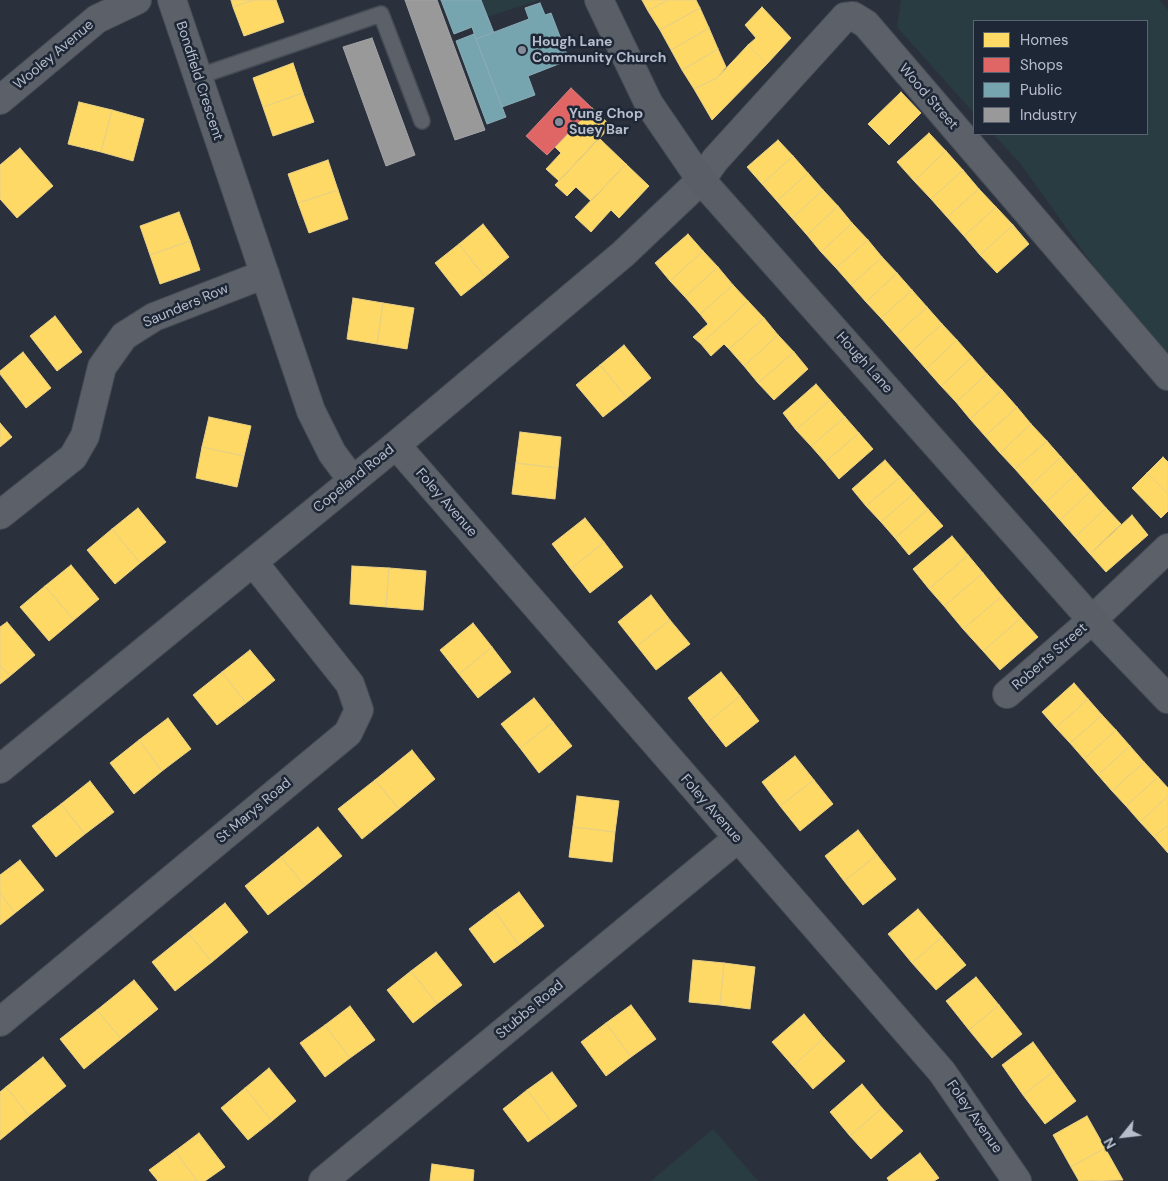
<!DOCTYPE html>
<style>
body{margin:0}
#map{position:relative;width:1168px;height:1181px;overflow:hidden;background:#2b313c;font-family:"DM Sans",sans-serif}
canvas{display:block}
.legend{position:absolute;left:973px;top:20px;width:175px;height:115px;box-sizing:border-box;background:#1e2736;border:1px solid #5b6372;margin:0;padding:6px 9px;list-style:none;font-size:15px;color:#b6bdcb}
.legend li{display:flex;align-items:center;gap:10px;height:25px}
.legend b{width:25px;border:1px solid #5b6372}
.north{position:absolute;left:1098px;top:1111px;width:50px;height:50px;-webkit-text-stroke:4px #1e2736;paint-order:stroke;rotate:241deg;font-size:14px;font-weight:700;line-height:20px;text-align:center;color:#b6bdcb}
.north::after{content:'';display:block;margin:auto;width:18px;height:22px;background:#b6bdcb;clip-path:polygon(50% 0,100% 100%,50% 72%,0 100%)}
</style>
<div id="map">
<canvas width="1168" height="1181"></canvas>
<ul class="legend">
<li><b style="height:14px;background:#ffd966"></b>Homes</li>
<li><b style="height:14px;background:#e06666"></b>Shops</li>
<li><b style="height:14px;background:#76a5af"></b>Public</li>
<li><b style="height:14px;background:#999"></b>Industry</li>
</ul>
<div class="north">N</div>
</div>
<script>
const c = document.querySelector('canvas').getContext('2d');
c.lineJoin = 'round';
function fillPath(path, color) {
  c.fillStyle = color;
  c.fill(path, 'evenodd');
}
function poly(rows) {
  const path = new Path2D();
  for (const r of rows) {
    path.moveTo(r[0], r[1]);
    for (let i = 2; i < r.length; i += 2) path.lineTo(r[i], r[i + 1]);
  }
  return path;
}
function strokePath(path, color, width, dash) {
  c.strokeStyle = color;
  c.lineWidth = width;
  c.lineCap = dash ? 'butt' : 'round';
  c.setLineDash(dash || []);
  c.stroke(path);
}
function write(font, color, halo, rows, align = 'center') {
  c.font = font + ' "DM Sans",sans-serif';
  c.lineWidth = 5;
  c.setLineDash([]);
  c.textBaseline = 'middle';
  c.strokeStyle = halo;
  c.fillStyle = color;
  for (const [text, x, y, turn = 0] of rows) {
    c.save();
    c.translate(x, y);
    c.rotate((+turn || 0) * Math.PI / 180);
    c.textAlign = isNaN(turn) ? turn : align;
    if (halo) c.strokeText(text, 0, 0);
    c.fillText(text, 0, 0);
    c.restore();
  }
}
const green = poly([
 [481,0,539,0,487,17],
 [901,0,1159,0,1168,10,1168,370,1020,163,993,134,1147,134,1147,21,974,21,974,113,897,27],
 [713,1129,758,1181,651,1181]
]);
const homes = poly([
 [231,0,254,0,233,7,231,0],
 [254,0,276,0,284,22,244,36,233,7,254,0],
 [642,0,668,0,648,11,642,0],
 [668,0,696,0,700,8,660,30,648,11,668,0],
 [762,7,791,38,767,64,748,45,756,38,745,25,762,7],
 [700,8,709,28,671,50,660,30,700,8],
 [709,28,718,49,682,70,671,50,709,28],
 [748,45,767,64,712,120,694,89,717,78,748,45],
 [718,49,726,67,717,78,694,89,682,70,718,49],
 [293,63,303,93,263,107,253,78,293,63],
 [901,92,921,113,889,145,868,124,901,92],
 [303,93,314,122,273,136,263,107,303,93],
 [79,102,112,110,101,152,68,144,79,102],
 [592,108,611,126,559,181,546,169,561,153,555,147,592,108],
 [112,110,144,119,133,161,101,152,112,110],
 [929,133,946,151,914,181,897,162,929,133],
 [599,138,626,164,591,201,576,187,567,196,555,185,599,138],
 [778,140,793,156,762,184,747,167,778,140],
 [20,148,53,186,17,218,0,199,0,165,20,148],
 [946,151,963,170,931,199,914,181,946,151],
 [793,156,808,173,777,201,762,184,793,156],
 [328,160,338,190,298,203,288,174,328,160],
 [626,164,649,186,619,218,611,210,591,232,575,217,626,164],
 [963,170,979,189,947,217,931,199,963,170],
 [808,173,823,190,792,218,777,201,808,173],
 [979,189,996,207,964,236,947,217,979,189],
 [338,190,348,219,309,233,298,203,338,190],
 [823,190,838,206,807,235,792,218,823,190],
 [838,206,852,223,821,252,807,235,838,206],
 [996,207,1013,225,980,255,964,236,996,207],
 [179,212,190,241,150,255,140,226,179,212],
 [852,223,868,240,836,268,821,252,852,223],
 [483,224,509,257,485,277,459,244,483,224],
 [1013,225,1029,244,997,273,980,255,1013,225],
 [688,234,703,251,670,281,655,263,688,234],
 [868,240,882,257,851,285,836,268,868,240],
 [190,241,200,270,160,284,150,255,190,241],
 [459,244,485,277,461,296,435,263,459,244],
 [703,251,718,267,685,297,670,281,703,251],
 [882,257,897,273,866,302,851,285,882,257],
 [718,267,733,285,700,314,685,297,718,267],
 [897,273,912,290,881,318,866,302,897,273],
 [733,285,748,301,701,344,693,337,708,324,700,314,733,285],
 [912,290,927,307,896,335,881,318,912,290],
 [353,298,383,303,377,344,347,339,353,298],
 [748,301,764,318,729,349,724,344,711,356,701,344,748,301],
 [383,303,414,308,407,349,377,344,383,303],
 [927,307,942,324,911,352,896,335,927,307],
 [55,316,82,352,57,371,30,336,55,316],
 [764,318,778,335,744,366,729,349,764,318],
 [942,324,957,340,926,369,911,352,942,324],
 [778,335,794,352,758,383,744,366,778,335],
 [957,340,972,357,941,386,926,369,957,340],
 [624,345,651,378,627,398,600,365,624,345],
 [23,352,51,388,26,408,0,374,0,371,23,352],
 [794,352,808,369,774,400,758,383,794,352],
 [972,357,987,374,956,402,941,386,972,357],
 [600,365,627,398,603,417,576,385,600,365],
 [987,374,1002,390,970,419,956,402,987,374],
 [816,384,830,400,796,430,783,413,816,384],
 [1002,390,1017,407,985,436,970,419,1002,390],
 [830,400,845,417,811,446,796,430,830,400],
 [1017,407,1031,424,1000,453,985,436,1017,407],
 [209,417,251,426,244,456,202,447,209,417],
 [845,417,859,433,825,462,811,446,845,417],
 [0,423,12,437,0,447,0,423],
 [1031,424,1047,441,1015,469,1000,453,1031,424],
 [520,432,561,437,558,468,516,463,520,432],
 [859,433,873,449,839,479,825,462,859,433],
 [1047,441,1061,457,1030,486,1015,469,1047,441],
 [202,447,244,456,237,487,196,478,202,447],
 [1061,457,1076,474,1045,503,1030,486,1061,457],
 [1163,457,1168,462,1168,494,1147,473,1163,457],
 [885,460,900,477,866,506,852,489,885,460],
 [516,463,558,468,555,499,512,494,516,463],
 [1147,473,1168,494,1168,511,1161,518,1132,488,1147,473],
 [1076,474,1091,491,1060,520,1045,503,1076,474],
 [900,477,914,493,881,522,866,506,900,477],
 [1091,491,1106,508,1075,537,1060,520,1091,491],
 [914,493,928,509,895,538,881,522,914,493],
 [138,508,166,542,140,563,112,529,138,508],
 [1106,508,1121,524,1090,554,1075,537,1106,508],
 [928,509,943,526,909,555,895,538,928,509],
 [1132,515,1148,535,1106,572,1090,554,1132,515],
 [585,518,604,542,571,569,552,544,585,518],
 [112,529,140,563,115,584,87,550,112,529],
 [952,536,968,555,929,589,913,569,952,536],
 [604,542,623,567,590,593,571,569,604,542],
 [968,555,983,573,944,606,929,589,968,555],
 [71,565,99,599,74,620,45,586,71,565],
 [352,566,389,568,386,607,350,604,352,566],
 [389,568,426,571,423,610,386,607,389,568],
 [983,573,1002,596,963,629,944,606,983,573],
 [45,586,74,620,49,641,20,607,45,586],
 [651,595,670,620,637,646,618,622,651,595],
 [1002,596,1021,618,983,651,963,629,1002,596],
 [1021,618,1038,637,1000,670,983,651,1021,618],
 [670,620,690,644,656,670,637,646,670,620],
 [7,622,35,655,10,676,0,665,0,627,7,622],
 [473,623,492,647,459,674,440,650,473,623],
 [492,647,511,672,478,698,459,674,492,647],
 [250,650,275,680,246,703,222,672,250,650],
 [0,665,10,676,0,684,0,665],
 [222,672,246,703,217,725,193,695,222,672],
 [721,672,740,696,707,723,688,698,721,672],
 [1074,683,1088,699,1056,728,1042,712,1074,683],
 [740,696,759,721,726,747,707,723,740,696],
 [534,698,553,722,520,748,501,724,534,698],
 [1088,699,1102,715,1070,743,1056,728,1088,699],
 [1102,715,1116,730,1084,759,1070,743,1102,715],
 [168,718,191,749,162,771,139,740,168,718],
 [553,722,572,746,539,773,520,748,553,722],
 [1116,730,1130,746,1098,775,1084,759,1116,730],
 [139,740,162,771,134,794,110,763,139,740],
 [1130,746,1144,762,1112,791,1098,775,1130,746],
 [412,750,435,779,399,809,375,780,412,750],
 [795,756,814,780,780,806,762,782,795,756],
 [1144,762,1158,777,1126,806,1112,791,1144,762],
 [1158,777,1168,788,1168,796,1140,822,1126,806,1158,777],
 [375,780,399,809,362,839,338,809,375,780],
 [814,780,833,804,800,831,780,806,814,780],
 [90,781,114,812,85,834,61,804,90,781],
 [577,796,619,801,615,832,573,827,577,796],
 [1168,796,1168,825,1154,837,1140,822,1168,796],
 [61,804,85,834,56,857,32,826,61,804],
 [1168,825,1168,853,1154,837,1168,825],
 [318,827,342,856,305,886,281,857,318,827],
 [573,827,615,832,612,862,569,857,573,827],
 [858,830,877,855,844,881,825,856,858,830],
 [877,855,896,879,863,905,844,881,877,855],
 [281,857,305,886,268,915,245,886,281,857],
 [20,860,44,890,15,913,0,893,0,875,20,860],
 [519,892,544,926,519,945,494,910,519,892],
 [0,893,15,913,0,925,0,893],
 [225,903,248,932,212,962,188,933,225,903],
 [918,909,942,937,912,963,888,934,918,909],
 [494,910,519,945,494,963,469,929,494,910],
 [188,933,212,962,175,991,152,962,188,933],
 [942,937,966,965,936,990,912,963,942,937],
 [436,952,462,985,437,1004,411,971,436,952],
 [693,960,724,963,720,1005,689,1002,693,960],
 [724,963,755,967,750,1009,720,1005,724,963],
 [411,971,437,1004,413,1023,387,990,411,971],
 [976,977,999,1005,969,1030,946,1001,976,977],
 [134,980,158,1009,121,1039,97,1010,134,980],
 [631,1005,656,1039,631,1057,606,1023,631,1005],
 [999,1005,1022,1034,992,1058,969,1030,999,1005],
 [350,1006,375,1040,350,1058,325,1025,350,1006],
 [97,1010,121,1039,84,1069,60,1039,97,1010],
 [804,1014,824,1038,793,1066,772,1042,804,1014],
 [606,1023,631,1057,606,1076,581,1042,606,1023],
 [325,1025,350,1058,325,1077,300,1043,325,1025],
 [824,1038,845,1061,813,1089,793,1066,824,1038],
 [1033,1042,1054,1071,1023,1095,1002,1065,1033,1042],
 [43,1057,66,1086,29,1116,6,1087,43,1057],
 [269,1068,296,1101,272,1121,245,1088,269,1068],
 [1054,1071,1076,1101,1045,1124,1023,1095,1054,1071],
 [552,1072,577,1106,553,1124,527,1090,552,1072],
 [862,1084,882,1108,850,1136,830,1112,862,1084],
 [6,1087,29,1116,0,1140,0,1092,6,1087],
 [245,1088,272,1121,248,1140,221,1108,245,1088],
 [527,1090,553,1124,528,1142,503,1109,527,1090],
 [882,1108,903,1131,871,1159,850,1136,882,1108],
 [1087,1116,1105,1148,1071,1167,1053,1135,1087,1116],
 [199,1133,225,1167,205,1181,197,1181,175,1151,199,1133],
 [1105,1148,1123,1180,1079,1181,1071,1167,1105,1148],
 [175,1151,197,1181,158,1181,149,1170,175,1151],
 [920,1153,939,1178,934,1181,889,1181,887,1178,920,1153],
 [432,1164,474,1170,473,1181,430,1181,432,1164]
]);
const shops = poly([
 [571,88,592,108,547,155,526,136,571,88]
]);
const public = poly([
 [441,0,481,0,494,33,476,39,472,27,454,34,441,0],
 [540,3,545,15,551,13,569,60,528,76,535,95,502,107,476,39,529,19,525,8,540,3],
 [474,34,506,117,487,124,456,41,474,34]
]);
const industry = poly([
 [405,0,437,0,485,130,455,140,405,0],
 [372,38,415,155,386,166,343,47,372,38]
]);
const lane = poly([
 [197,77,381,14,422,121]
]);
const street = poly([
 [172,0,311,411,332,453,352,480],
 [0,100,97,19,137,0],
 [396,445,942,1072,1017,1181],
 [0,515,73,457,85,436,102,367,124,336,154,317,265,274],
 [1007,694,1092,620,1168,548],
 [0,769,396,445,623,254,701,180,715,160,845,17,853,16,866,24,1168,376],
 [0,1022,348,733,359,710,350,684,253,562],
 [323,1181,737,839]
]);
const secondary = poly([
 [599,0,649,104,701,180,1092,620,1168,699]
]);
const markers = [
 [522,50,5,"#858c99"],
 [559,122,5,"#858c99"]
];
const poiNames = [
 ["Hough Lane",532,42],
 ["Community Church",532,58],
 ["Yung Chop",569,114],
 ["Suey Bar",569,130]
];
const streetNames = [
 ["Wooley Avenue",54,55,-40],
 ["Bondfield Crescent",199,81,72],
 ["Wood Street",928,97,49],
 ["Saunders Row",186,306,-23],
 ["Hough Lane",864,363,48],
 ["Copeland Road",354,479,-39],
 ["Foley Avenue",446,503,49],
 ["Roberts Street",1050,657,-41],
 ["Foley Avenue",711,809,49],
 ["St Marys Road",254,811,-40],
 ["Stubbs Road",530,1010,-40],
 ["Foley Avenue",974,1117,55]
];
fillPath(green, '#283c41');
fillPath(homes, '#ffd966');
strokePath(homes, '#e9d184', 1);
fillPath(shops, '#e06666');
strokePath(shops, '#d38084', 1);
fillPath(public, '#76a5af');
strokePath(public, '#89acb7', 1);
fillPath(industry, '#999');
strokePath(industry, '#a2a4a8', 1);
strokePath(lane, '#474c54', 18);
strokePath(street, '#474c54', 30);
strokePath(secondary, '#474c54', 30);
strokePath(lane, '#5c6068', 15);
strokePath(street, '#5c6068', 28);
strokePath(secondary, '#5a5f67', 28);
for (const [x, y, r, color] of markers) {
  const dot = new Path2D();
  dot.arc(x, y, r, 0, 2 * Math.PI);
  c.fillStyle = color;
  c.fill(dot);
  strokePath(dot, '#1e2736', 2);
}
write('bold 14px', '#b6bdcb', '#1e2736', poiNames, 'left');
write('14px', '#b6bdcb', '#1e2736', streetNames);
</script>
